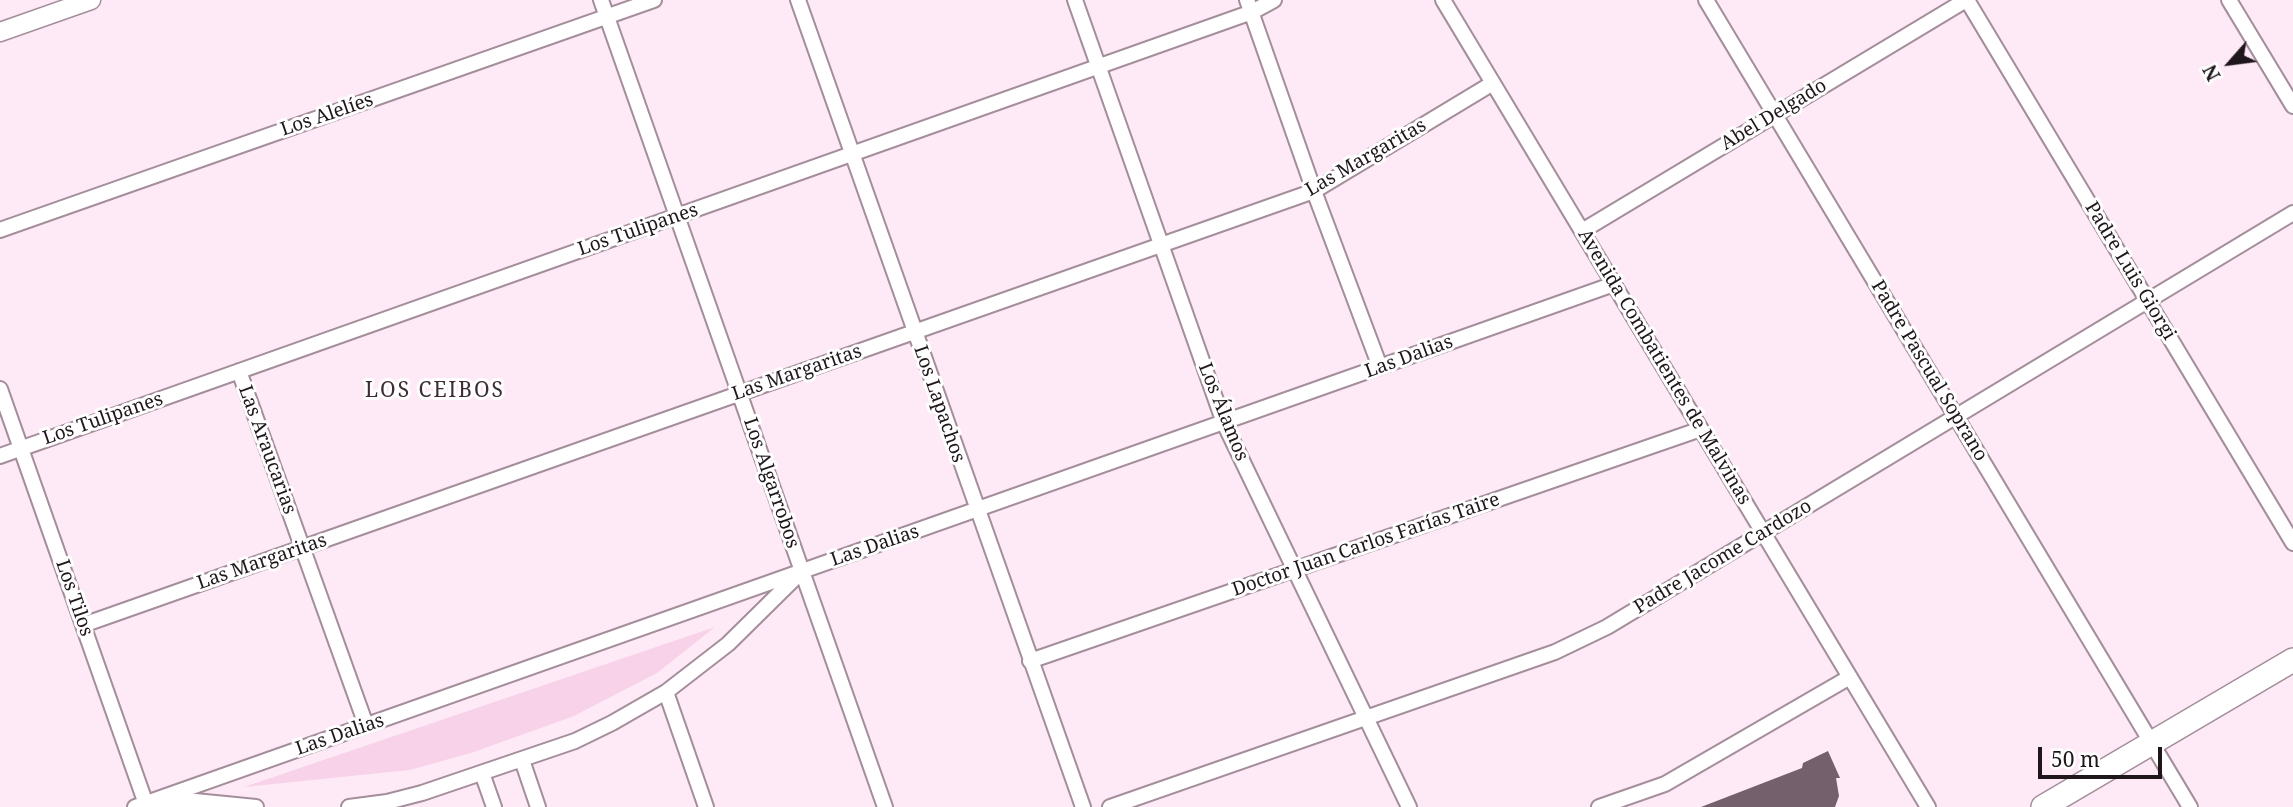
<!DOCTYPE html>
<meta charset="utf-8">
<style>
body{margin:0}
#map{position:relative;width:2293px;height:807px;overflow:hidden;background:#feeaf6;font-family:"Noto Serif",serif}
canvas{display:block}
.north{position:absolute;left:2195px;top:28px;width:70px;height:70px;-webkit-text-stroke:5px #fefefe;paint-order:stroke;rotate:242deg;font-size:19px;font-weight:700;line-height:28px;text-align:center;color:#1e161b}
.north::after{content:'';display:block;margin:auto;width:24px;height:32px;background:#1e161b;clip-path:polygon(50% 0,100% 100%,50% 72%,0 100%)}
.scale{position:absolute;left:2038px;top:747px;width:124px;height:32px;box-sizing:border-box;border:4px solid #1e161b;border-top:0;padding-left:9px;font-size:21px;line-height:24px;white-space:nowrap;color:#1e161b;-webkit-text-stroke:5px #fefefe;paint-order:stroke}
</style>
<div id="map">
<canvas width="2293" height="807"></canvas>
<div class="north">N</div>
<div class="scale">50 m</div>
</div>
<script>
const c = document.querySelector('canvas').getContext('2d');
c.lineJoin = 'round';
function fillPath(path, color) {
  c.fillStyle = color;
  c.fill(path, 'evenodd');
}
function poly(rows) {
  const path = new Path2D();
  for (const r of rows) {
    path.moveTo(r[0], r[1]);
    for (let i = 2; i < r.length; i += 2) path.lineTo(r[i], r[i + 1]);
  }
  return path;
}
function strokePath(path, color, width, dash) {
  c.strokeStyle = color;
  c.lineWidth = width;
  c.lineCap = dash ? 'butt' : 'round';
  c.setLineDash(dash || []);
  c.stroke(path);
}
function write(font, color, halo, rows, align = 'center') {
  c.font = font + ' "Noto Serif",serif';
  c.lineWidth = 6;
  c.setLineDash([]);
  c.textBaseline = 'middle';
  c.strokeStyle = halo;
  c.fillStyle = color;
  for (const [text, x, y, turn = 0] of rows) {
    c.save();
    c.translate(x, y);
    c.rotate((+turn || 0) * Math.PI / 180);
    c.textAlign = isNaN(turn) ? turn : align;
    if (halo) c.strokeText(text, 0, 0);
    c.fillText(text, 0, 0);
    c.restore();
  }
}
const green = poly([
 [715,627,657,673,574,716,474,752,410,770,244,787]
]);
const building = poly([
 [1828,751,1840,778,1836,778,1839,796,1835,807,1701,807,1802,768,1803,763]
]);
const minor = poly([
 [601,0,885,807],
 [798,0,1083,807],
 [1075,0,1224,423,1409,807],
 [1247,0,1314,191,1380,367],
 [1443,0,1928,807],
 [1706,0,2190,807],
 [1967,0,2293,543],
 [2229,0,2293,106],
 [0,230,654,0],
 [1582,231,1966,0],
 [239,371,366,725],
 [0,389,147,807],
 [0,456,1252,12,1274,0],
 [83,625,1314,191,1493,83],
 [1030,661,1701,429],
 [666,692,706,807],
 [522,760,538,807],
 [482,773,494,807],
 [161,803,195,801,256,807],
 [135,807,1614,284],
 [349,807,387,802,422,793,575,741,612,723,666,692,728,644,798,575],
 [1110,807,1555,652,1607,627,2293,213],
 [1599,807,1665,784,1850,677]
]);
const tertiary = poly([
 [0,32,91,0]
]);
const primary = poly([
 [2043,807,2293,660]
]);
const streetNames = [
 ["Los Alelíes",327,115,-19],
 ["Abel Delgado",1774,115,-31],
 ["Las Margaritas",1366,158,-30],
 ["Los Tulipanes",638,230,-19],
 ["Padre Luis Giorgi",2130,271,59],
 ["Las Dalias",1409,357,-20],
 ["Avenida Combatientes de Malvinas",1664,367,59],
 ["Padre Pascual Soprano",1929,371,59],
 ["Las Margaritas",797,373,-19],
 ["Los Lapachos",939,404,71],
 ["Los Álamos",1223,412,68],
 ["Los Tulipanes",103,419,-19],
 ["Las Araucarias",267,450,70],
 ["Los Algarrobos",771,483,71],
 ["Doctor Juan Carlos Farías Taire",1366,545,-19],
 ["Las Dalias",875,546,-19],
 ["Padre Jacome Cardozo",1723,557,-31],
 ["Las Margaritas",262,562,-19],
 ["Los Tilos",74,598,71],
 ["Las Dalias",340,735,-19]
];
const neighbourhoodNames = [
 ["LOS CEIBOS",435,391]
];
fillPath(green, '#f8d2e9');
fillPath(building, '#745f6c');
strokePath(minor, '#a58e9c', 18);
strokePath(tertiary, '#a58e9c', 21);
strokePath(primary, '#a58e9c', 26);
strokePath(minor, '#fff', 14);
strokePath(tertiary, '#fff', 18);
strokePath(primary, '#fff', 23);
write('19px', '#1e161b', '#fefefe', streetNames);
c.letterSpacing = '2px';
write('21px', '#3d2b36', '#fefefe', neighbourhoodNames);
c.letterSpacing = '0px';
</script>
